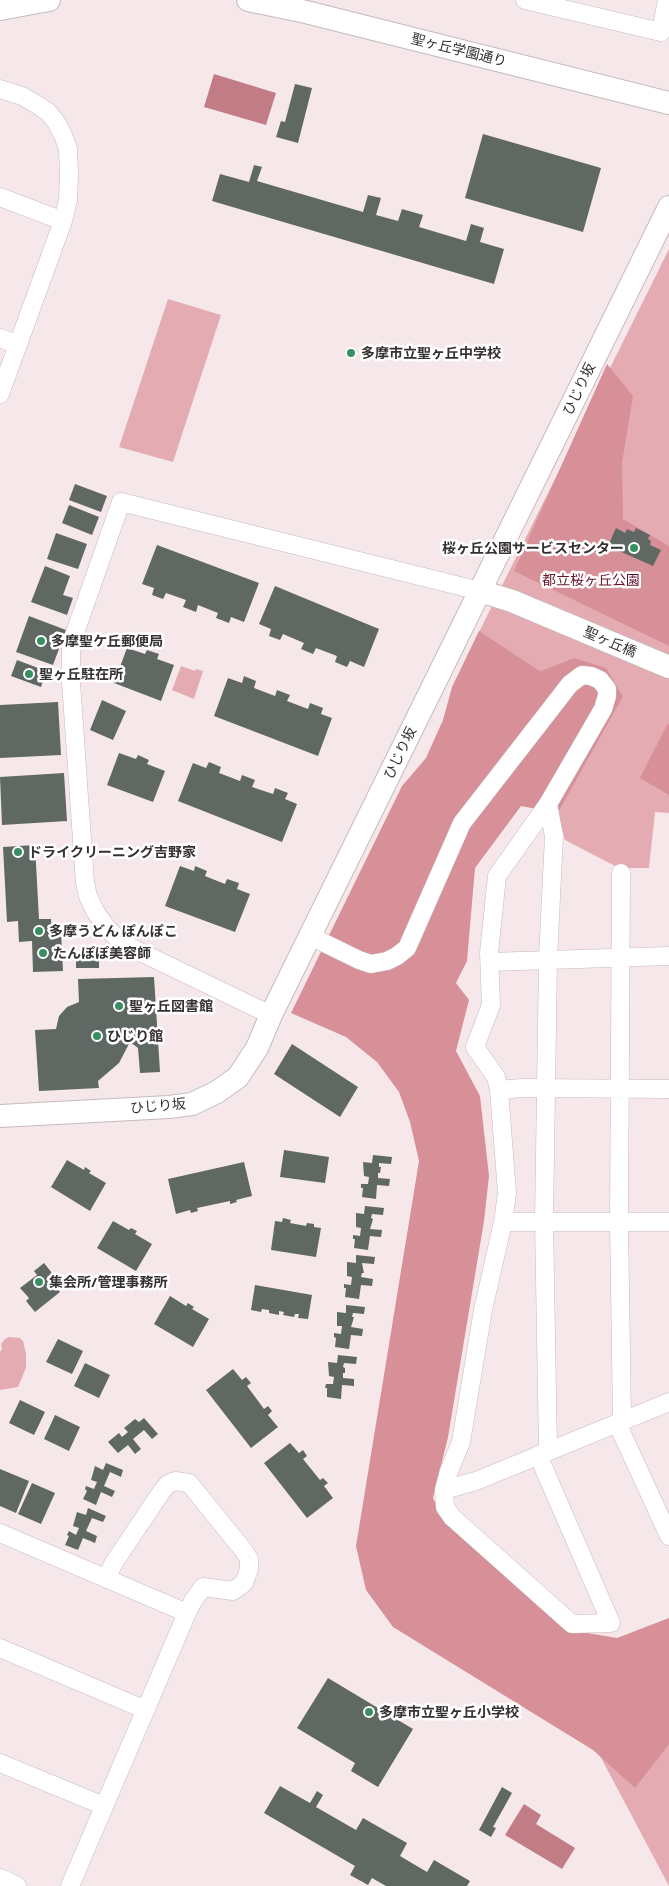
<!DOCTYPE html>
<meta charset="utf-8">
<style>
body{margin:0}
canvas{display:block;background:#f6e8ea}
</style>
<canvas width="669" height="1886"></canvas>
<script>
const c = document.querySelector('canvas').getContext('2d');
c.lineJoin = 'round';
function fillPath(path, color) {
  c.fillStyle = color;
  c.fill(path, 'evenodd');
}
function poly(rows) {
  const path = new Path2D();
  for (const r of rows) {
    path.moveTo(r[0], r[1]);
    for (let i = 2; i < r.length; i += 2) path.lineTo(r[i], r[i + 1]);
  }
  return path;
}
function strokePath(path, color, width, dash) {
  c.strokeStyle = color;
  c.lineWidth = width;
  c.lineCap = dash ? 'butt' : 'round';
  c.setLineDash(dash || []);
  c.stroke(path);
}
function write(font, color, halo, rows, align = 'center') {
  c.font = font + ' Barlow,"Noto Sans JP",sans-serif';
  c.lineWidth = 5;
  c.setLineDash([]);
  c.textBaseline = 'middle';
  c.strokeStyle = halo;
  c.fillStyle = color;
  for (const [text, x, y, turn = 0] of rows) {
    c.save();
    c.translate(x, y);
    c.rotate((+turn || 0) * Math.PI / 180);
    c.textAlign = isNaN(turn) ? turn : align;
    if (halo) c.strokeText(text, 0, 0);
    c.fillText(text, 0, 0);
    c.restore();
  }
}
const green = poly([
 [669,249,669,813,655,812,649,868,619,868,565,840,558,813,623,697,574,658,540,671,479,632],
 [168,299,221,315,173,462,119,447],
 [181,666,195,671,196,669,203,671,194,699,172,690],
 [9,1337,20,1338,23,1341,26,1354,26,1368,18,1387,0,1390,0,1352,2,1349,1,1344,5,1339],
 [669,1728,669,1886,599,1754]
]);
const forest = poly([
 [607,364,633,396,622,463,623,519,669,546,669,646,514,571],
 [479,631,540,671,574,658,606,668,623,697,558,813,521,806,475,868,467,961,456,983,469,1000,456,1051,480,1096,489,1176,484,1221,448,1437,433,1498,438,1509,570,1630,617,1638,669,1618,669,1744,635,1788,593,1750,393,1627,366,1590,356,1546,419,1161,410,1122,399,1092,377,1062,346,1037,291,1013,402,786,426,758,443,720,452,687],
 [669,724,669,795,640,778,667,725]
]);
const water = poly([
 [214,74,276,93,266,125,204,107],
 [524,1804,541,1815,536,1824,575,1848,562,1869,505,1835]
]);
const building = poly([
 [295,84,312,88,298,143,276,137,281,121,285,122],
 [483,134,601,168,583,232,465,198],
 [254,165,262,167,257,181,363,212,368,195,381,198,376,215,398,221,402,209,423,215,419,227,466,241,471,224,484,228,480,242,504,249,494,284,212,201,220,174,249,182],
 [75,484,107,496,101,512,69,500],
 [69,505,99,517,92,535,62,523],
 [616,528,625,533,627,529,634,532,636,528,650,535,648,539,651,541,650,545,661,550,653,566,608,546],
 [56,533,87,544,78,569,47,559],
 [157,545,259,583,244,622,231,617,229,623,216,618,218,613,198,605,196,612,183,607,186,600,166,593,163,599,152,595,154,588,142,584],
 [45,566,70,576,63,595,73,598,67,615,31,602],
 [275,586,379,629,364,667,350,661,347,667,335,662,337,656,316,648,313,654,301,649,304,643,283,634,280,640,269,636,271,629,259,624],
 [29,616,66,630,53,665,16,652],
 [127,648,145,654,147,650,159,654,157,659,174,665,161,701,114,683],
 [17,660,46,671,41,687,11,676],
 [244,676,256,681,254,688,275,696,277,690,290,695,287,701,308,709,310,703,323,708,321,714,332,718,318,756,214,716,228,678,242,683],
 [102,700,126,711,113,740,90,730],
 [58,702,61,755,0,758,0,705],
 [119,753,136,759,138,755,149,760,147,764,165,771,153,802,107,785],
 [209,762,221,767,219,773,240,781,242,775,255,780,252,787,273,794,275,788,288,793,285,799,297,804,282,842,178,801,193,763,206,768],
 [64,773,67,821,2,825,0,777],
 [35,845,39,919,51,919,52,933,61,932,63,971,33,972,32,941,19,942,18,921,7,922,3,847],
 [180,866,194,871,195,866,207,871,205,876,225,884,227,879,239,883,237,889,250,894,235,932,165,906],
 [99,959,99,968,76,968,76,960],
 [154,977,160,1072,140,1073,138,1048,130,1042,119,1063,98,1081,99,1088,39,1091,35,1030,56,1029,59,1016,67,1007,79,1002,78,979],
 [292,1044,358,1087,340,1117,274,1074],
 [284,1150,329,1157,325,1183,280,1177],
 [373,1155,392,1157,391,1164,379,1163,379,1167,381,1167,380,1173,378,1173,378,1178,390,1179,389,1186,377,1185,376,1199,362,1197,363,1188,361,1188,361,1184,368,1184,369,1177,364,1176,363,1162,372,1163],
 [67,1160,84,1170,85,1167,91,1171,89,1173,106,1183,90,1211,51,1187],
 [244,1162,252,1196,236,1200,237,1202,230,1204,230,1201,197,1208,198,1211,191,1213,190,1210,176,1214,168,1179],
 [365,1206,384,1208,383,1215,372,1214,371,1218,373,1219,370,1229,382,1230,381,1237,370,1236,368,1250,354,1248,355,1239,353,1239,353,1235,360,1236,361,1228,356,1227,356,1213,364,1214],
 [283,1218,291,1220,290,1223,306,1226,307,1223,314,1224,314,1227,321,1228,316,1257,271,1250,275,1221,282,1222],
 [113,1221,129,1230,131,1228,137,1231,135,1234,152,1244,136,1271,97,1248],
 [356,1255,375,1257,374,1264,362,1263,364,1273,362,1273,361,1277,373,1279,372,1286,361,1285,359,1299,345,1297,346,1288,344,1288,344,1284,351,1285,352,1277,347,1276,347,1262,356,1263],
 [44,1263,52,1273,47,1277,60,1292,35,1312,26,1301,29,1298,20,1288,37,1275,34,1271],
 [255,1285,312,1295,308,1319,298,1318,299,1314,295,1314,294,1317,283,1315,284,1312,279,1311,279,1315,269,1313,269,1310,262,1309,261,1312,251,1310],
 [170,1296,186,1306,188,1303,194,1307,192,1309,209,1319,193,1347,154,1324],
 [346,1305,365,1307,364,1314,353,1313,352,1317,354,1317,351,1327,363,1329,362,1336,351,1335,349,1349,335,1347,336,1338,334,1337,334,1333,341,1334,342,1326,337,1326,337,1312,346,1313],
 [58,1339,83,1351,72,1374,46,1362],
 [338,1355,357,1357,356,1364,344,1363,343,1367,345,1368,345,1373,343,1373,343,1378,354,1379,354,1386,342,1385,341,1399,327,1397,327,1388,325,1388,326,1384,333,1384,334,1377,329,1376,328,1362,337,1363],
 [85,1363,110,1375,99,1398,74,1386],
 [233,1369,242,1380,246,1377,251,1383,247,1386,264,1409,268,1406,272,1411,268,1415,278,1427,251,1448,206,1390],
 [20,1400,45,1412,34,1435,9,1423],
 [55,1415,80,1427,69,1451,44,1439],
 [144,1418,158,1434,152,1439,144,1430,133,1439,141,1449,135,1454,128,1445,118,1453,108,1442,119,1433,122,1437,128,1432,124,1428,135,1419,139,1422],
 [290,1443,299,1453,303,1450,307,1456,303,1459,320,1480,323,1478,328,1483,324,1486,333,1498,307,1518,264,1463],
 [106,1463,123,1470,121,1477,110,1472,104,1486,115,1491,112,1497,101,1492,96,1505,83,1499,87,1491,85,1489,86,1486,94,1489,97,1482,91,1480,95,1466,103,1470],
 [0,1469,29,1481,16,1513,0,1506],
 [32,1483,55,1493,41,1524,18,1514],
 [88,1508,106,1516,103,1522,92,1518,86,1531,97,1536,95,1543,83,1538,78,1550,65,1545,69,1536,67,1535,69,1531,76,1535,79,1528,73,1526,77,1512,86,1515],
 [328,1678,413,1729,378,1787,351,1771,355,1763,297,1728],
 [280,1786,310,1803,317,1791,323,1795,316,1807,356,1830,363,1818,407,1843,400,1856,427,1872,434,1860,470,1881,467,1886,386,1886,372,1878,368,1885,350,1875,355,1866,264,1813],
 [502,1787,512,1793,493,1827,496,1828,491,1837,479,1830]
]);
const minor = poly([
 [525,0,661,32,667,0],
 [0,89,22,96,36,104,48,112,56,122,63,135,68,149,69,175,68,200,63,221,0,394],
 [0,197,63,221],
 [0,338,18,345],
 [548,804,554,836,548,959,544,1221,548,1451],
 [621,873,619,1222,622,1421],
 [310,936,359,960,371,964,387,961,397,956,407,948,462,823,570,684,582,675,591,676,600,680,607,689,607,696,603,709,548,804,497,876,489,953,491,1005,475,1047,496,1077,499,1090,507,1193,503,1222,483,1310,461,1442,449,1471,444,1490,445,1507,452,1517,572,1624,611,1623,538,1455],
 [490,962,669,956],
 [271,1015,134,949,119,940,106,927,95,911,88,896,85,883,71,682,71,644,121,502,480,591],
 [499,1090,522,1088,669,1089],
 [503,1222,669,1222],
 [617,1423,669,1536],
 [444,1490,476,1481,669,1402],
 [0,1533,187,1613,70,1886],
 [107,1578,113,1564,162,1491,168,1484,175,1481,189,1483,244,1551,249,1559,249,1569,244,1583,233,1591,203,1587,193,1601,187,1613],
 [0,1648,146,1710],
 [0,1763,104,1806],
 [0,1878,17,1886]
]);
const tertiary = poly([
 [248,0,306,12,669,103],
 [0,9,49,0],
 [480,591,512,601,669,667],
 [0,1116,169,1107,192,1104,217,1092,238,1077,257,1048,271,1015,669,207]
]);
const markers = [
 [351,353,5,"#398f62"],
 [634,548,5,"#398f62"],
 [41,641,5,"#398f62"],
 [29,674,5,"#398f62"],
 [18,852,5,"#398f62"],
 [39,931,5,"#398f62"],
 [43,953,5,"#398f62"],
 [119,1006,5,"#398f62"],
 [97,1036,5,"#398f62"],
 [39,1282,5,"#398f62"],
 [369,1712,5,"#398f62"]
];
const streetNames = [
 ["聖ヶ丘学園通り",459,50,14],
 ["ひじり坂",579,389,-64],
 ["聖ヶ丘橋",610,642,23],
 ["ひじり坂",400,753,-64],
 ["ひじり坂",158,1106,-5]
];
const poiNames = [
 ["多摩市立聖ヶ丘中学校",361,353],
 ["桜ヶ丘公園サービスセンター",624,548,"right"],
 ["多摩聖ケ丘郵便局",51,641],
 ["聖ヶ丘駐在所",39,674],
 ["ドライクリーニング吉野家",28,852],
 ["多摩うどん ぽんぽこ",49,931],
 ["たんぽぽ美容師",53,953],
 ["聖ヶ丘図書館",129,1006],
 ["ひじり館",107,1036],
 ["集会所/管理事務所",49,1282],
 ["多摩市立聖ヶ丘小学校",379,1712]
];
const parkNames = [
 ["都立桜ヶ丘公園",591,580]
];
fillPath(green, '#e4acb2');
fillPath(forest, '#d78f98');
fillPath(water, '#c27c85');
fillPath(building, '#5f6862');
strokePath(minor, '#c7babb', 19);
strokePath(tertiary, '#c7babb', 24);
strokePath(minor, '#fff', 18);
strokePath(tertiary, '#fff', 22);
for (const [x, y, r, color] of markers) {
  const dot = new Path2D();
  dot.arc(x, y, r, 0, 2 * Math.PI);
  c.fillStyle = color;
  c.fill(dot);
  strokePath(dot, '#fff', 2);
}
write('14px', '#363131', '#fff', streetNames);
write('bold 14px', '#363131', '#fff', poiNames, 'left');
write('14px', '#681229', '#fff', parkNames);
</script>
